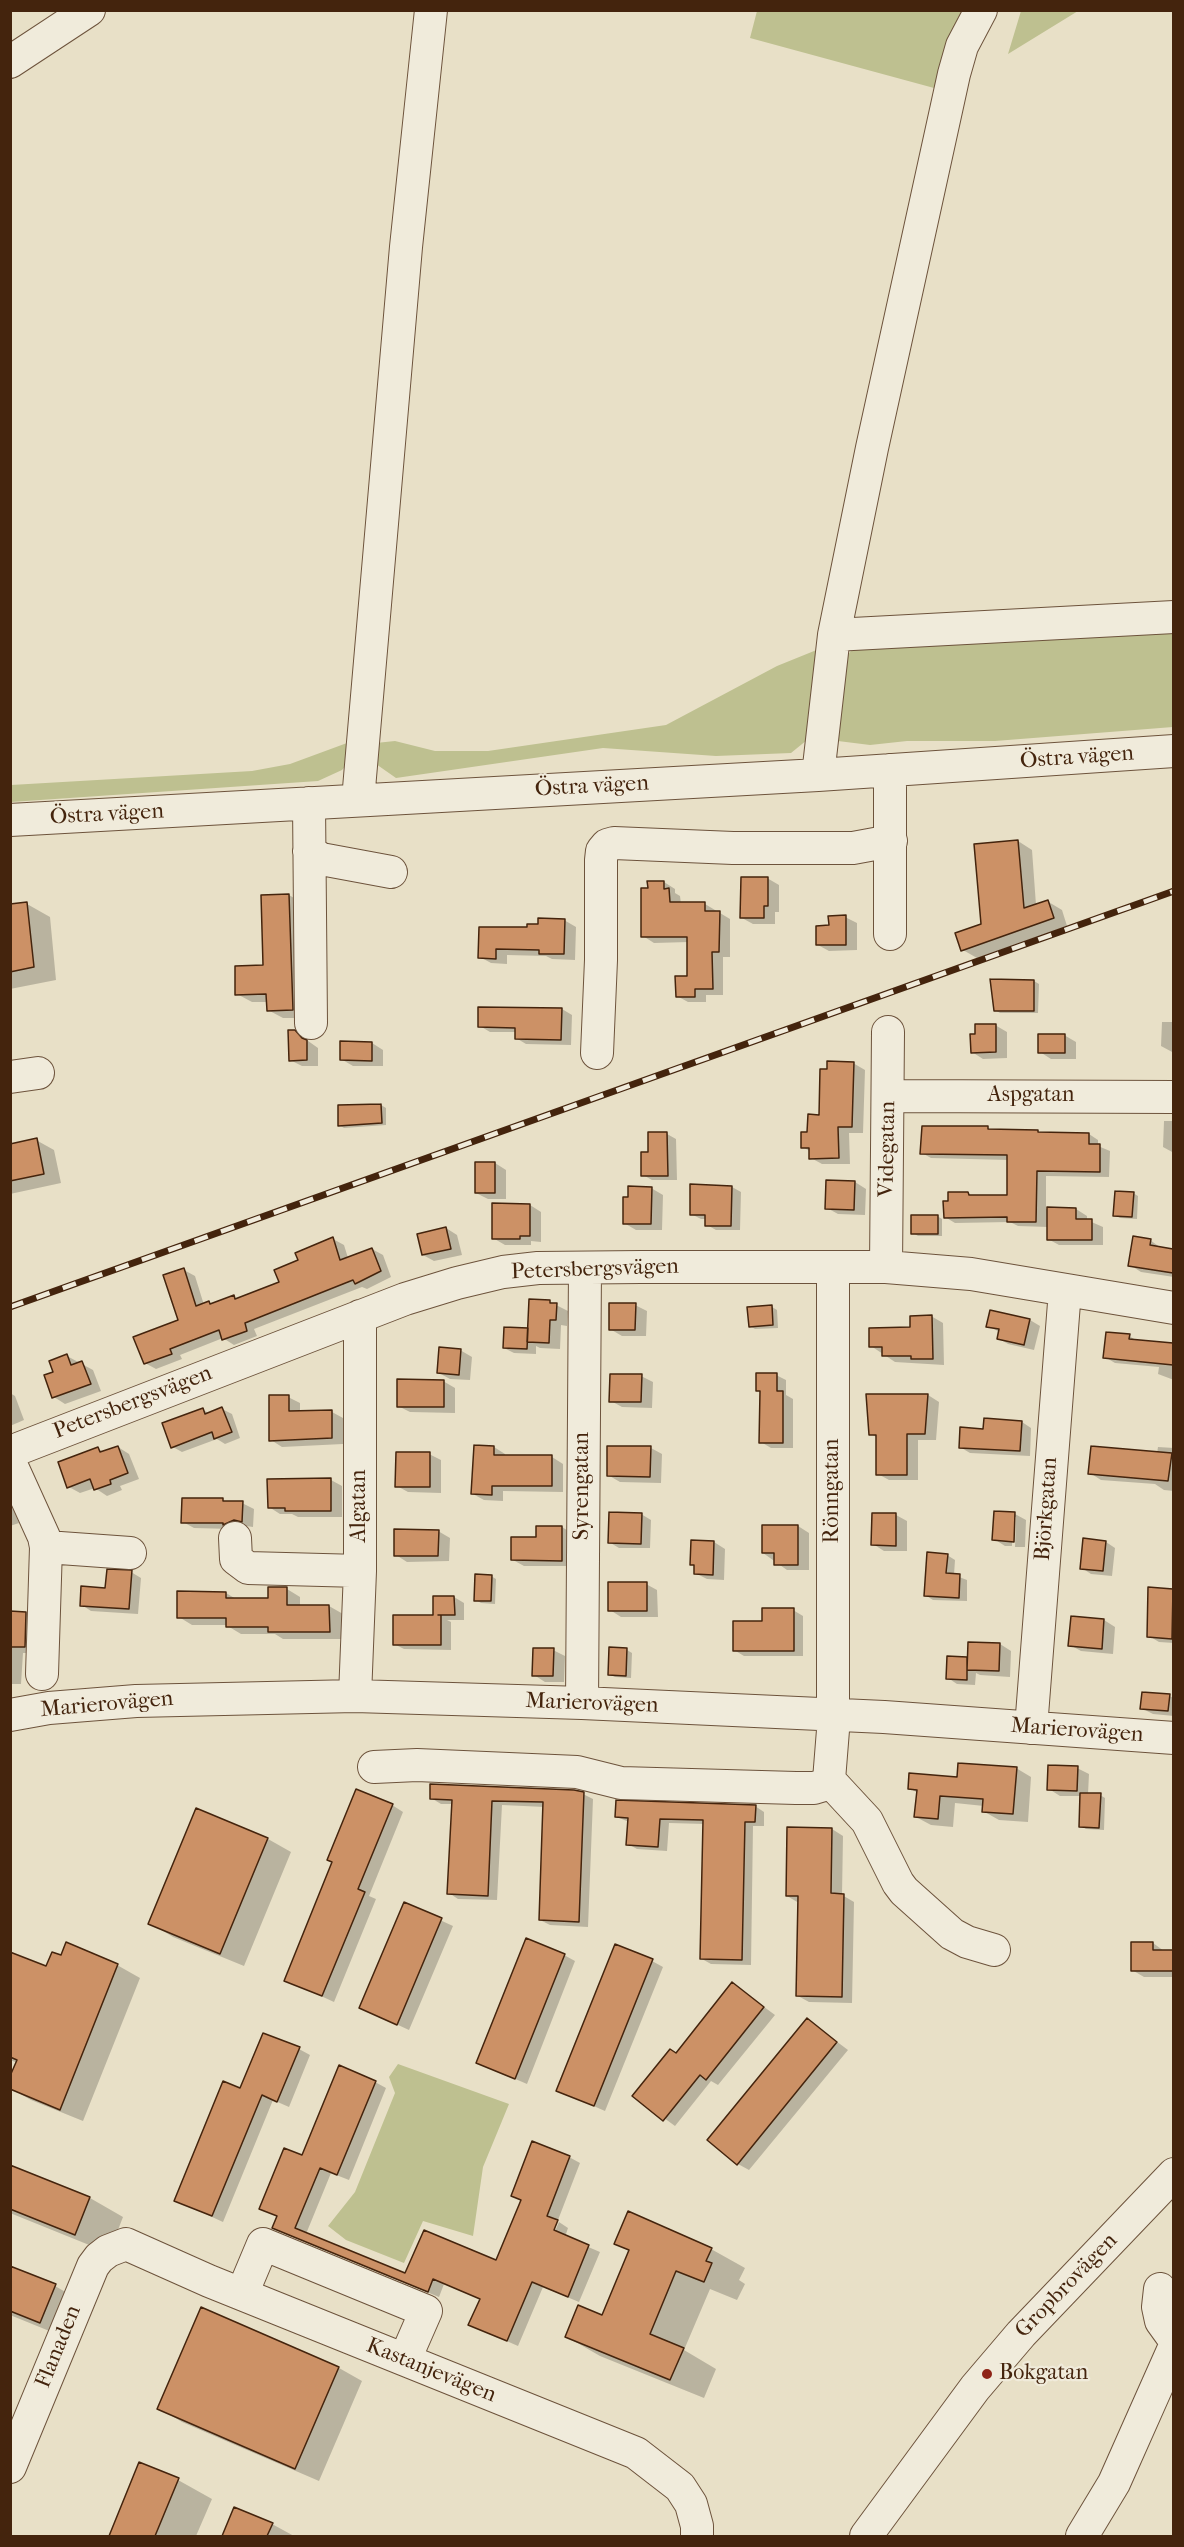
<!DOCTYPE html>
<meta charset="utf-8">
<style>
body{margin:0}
#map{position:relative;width:1184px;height:2547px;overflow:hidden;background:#e8e0c7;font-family:"IM FELL French Canon",serif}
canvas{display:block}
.frame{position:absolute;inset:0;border:12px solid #44240d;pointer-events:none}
</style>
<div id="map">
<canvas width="1184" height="2547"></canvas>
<div class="frame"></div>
</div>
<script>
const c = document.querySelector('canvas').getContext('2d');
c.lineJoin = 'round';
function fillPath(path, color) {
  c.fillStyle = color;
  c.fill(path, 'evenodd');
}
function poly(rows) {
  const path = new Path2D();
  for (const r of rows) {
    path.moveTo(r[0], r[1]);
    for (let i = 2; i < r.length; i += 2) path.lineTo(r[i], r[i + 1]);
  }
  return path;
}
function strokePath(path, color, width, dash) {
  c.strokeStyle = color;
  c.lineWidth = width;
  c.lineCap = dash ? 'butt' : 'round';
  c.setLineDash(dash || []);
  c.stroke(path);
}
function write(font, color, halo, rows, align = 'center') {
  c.font = font + ' "IM FELL French Canon",serif';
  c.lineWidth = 4.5;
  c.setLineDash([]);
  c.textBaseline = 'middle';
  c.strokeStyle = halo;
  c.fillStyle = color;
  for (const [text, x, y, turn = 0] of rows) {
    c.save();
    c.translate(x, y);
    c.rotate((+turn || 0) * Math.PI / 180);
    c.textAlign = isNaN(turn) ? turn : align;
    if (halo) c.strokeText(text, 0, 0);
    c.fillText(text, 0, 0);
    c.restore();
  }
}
const green = poly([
 [757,11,972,11,934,88,750,38],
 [1021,11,1021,10,1078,11,1008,54],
 [1173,630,1173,727,995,741,907,741,870,745,838,741,828,713,841,666,854,646],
 [819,649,807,740,791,753,716,756,603,748,396,778,376,764,376,743,395,741,435,751,488,751,666,725,777,666],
 [347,743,353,758,342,770,318,781,11,802,11,785,252,771,290,764],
 [398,2064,509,2104,483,2167,473,2236,423,2221,404,2263,346,2240,328,2226,355,2192,395,2093,389,2077]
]);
const shadow = poly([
 [1018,841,1032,850,1036,905,1047,901,1062,910,1067,926,977,958,963,950,982,925],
 [767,878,779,885,779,912,775,912,775,924,753,924,742,918],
 [664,882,675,889,675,893,680,896,681,904,705,904,730,919,730,957,723,957,723,995,706,995,706,1002,688,1002,677,996,689,978,689,942,654,943,643,936,649,883],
 [289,895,304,904,307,1018,283,1018,268,1010,268,1002,252,1002,237,994,264,966,262,896],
 [27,904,50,917,56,980,10,989,10,905],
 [845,917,857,923,857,950,829,951,818,945,830,927],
 [564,920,576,927,575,960,552,959,546,956,507,955,507,964,491,963,480,957,529,929],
 [1034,981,1039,984,1038,1013,1000,1013,995,1010],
 [562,1009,572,1015,571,1045,526,1044,516,1038,516,1032,490,1032,480,1026],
 [1162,1022,1174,1022,1174,1053,1161,1046],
 [995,1025,1007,1032,1007,1058,983,1059,972,1052],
 [294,1031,318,1048,318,1066,302,1066,290,1060],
 [1064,1035,1076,1042,1076,1059,1051,1059,1040,1052],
 [372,1043,383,1050,383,1066,353,1066,341,1059],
 [853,1063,865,1070,863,1133,849,1133,850,1164,822,1164,811,1158,811,1152,803,1147,808,1133],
 [381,1105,386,1108,386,1125,344,1128,339,1125],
 [1164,1121,1174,1121,1174,1153,1163,1147],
 [988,1128,992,1131,1037,1132,1041,1134,1089,1134,1098,1140,1098,1146,1110,1151,1109,1177,1046,1176,1046,1209,1076,1209,1087,1216,1087,1220,1103,1227,1103,1245,1059,1245,1048,1239,1048,1227,1018,1226,1010,1222,955,1223,945,1217,968,1193,973,1197,1008,1196,1008,1160,931,1158,922,1153],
 [667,1134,676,1139,677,1180,652,1180,643,1175,649,1154],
 [36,1140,54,1150,61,1183,10,1194,10,1145],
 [495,1163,506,1170,506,1199,488,1199,476,1193],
 [855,1182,866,1189,865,1215,838,1214,827,1208],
 [732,1187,741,1192,740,1230,716,1230,707,1225,707,1219,701,1219,691,1214],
 [651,1188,663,1195,662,1230,636,1230,624,1223],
 [1133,1193,1138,1196,1137,1219,1120,1218,1115,1215],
 [530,1205,541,1212,541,1242,531,1241,531,1245,505,1245,493,1238],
 [937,1216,942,1219,942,1236,918,1236,913,1233],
 [446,1228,457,1235,462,1255,434,1261,423,1255],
 [333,1239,344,1245,348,1258,372,1249,383,1255,391,1277,367,1289,362,1287,254,1329,257,1336,234,1345,223,1338,180,1355,182,1359,156,1369,145,1363,180,1320,184,1270,195,1276,204,1305,209,1303,213,1305,234,1297,238,1300,281,1282,300,1261],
 [1150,1240,1161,1248,1174,1250,1174,1277,1141,1272,1130,1265],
 [550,1302,568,1311,567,1326,561,1325,560,1349,540,1348,536,1346,536,1354,514,1353,504,1348,527,1329],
 [635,1305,647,1311,646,1336,622,1336,610,1329],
 [772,1307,777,1310,778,1328,755,1329,750,1326],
 [931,1316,943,1323,944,1365,895,1362,871,1346,912,1328],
 [1030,1320,1040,1326,1034,1350,1008,1344,998,1338,1000,1332,987,1326],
 [1129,1336,1139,1342,1174,1345,1174,1380,1158,1374,1159,1367,1115,1363,1105,1357],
 [460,1350,472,1357,470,1380,450,1379,439,1373],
 [67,1356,93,1370,101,1391,65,1404,54,1397,55,1373],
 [776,1375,786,1380,786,1395,793,1399,793,1448,771,1448,761,1442,761,1392,758,1390],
 [641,1376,653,1382,652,1408,622,1407,611,1401],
 [443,1381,455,1388,455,1413,410,1412,398,1406],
 [10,1393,15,1396,24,1420,10,1426],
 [928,1395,939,1402,936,1440,918,1440,918,1480,889,1480,878,1474,878,1438,871,1434],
 [288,1397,300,1403,300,1412,332,1412,343,1418,343,1444,282,1447,271,1440],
 [222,1409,232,1414,240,1438,225,1444,217,1439,182,1452,173,1447,203,1410,209,1413],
 [1022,1422,1031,1428,1030,1456,970,1453,960,1447,985,1430],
 [118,1447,129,1454,139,1479,120,1486,122,1490,107,1496,95,1488,80,1493,69,1487,98,1449,104,1452],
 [494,1447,505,1454,505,1456,552,1457,563,1464,563,1492,503,1491,503,1501,484,1500,473,1494],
 [1158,1447,1174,1448,1174,1491,1164,1490,1155,1484,1101,1480,1090,1473,1157,1453],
 [651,1448,662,1454,661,1483,620,1482,608,1475],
 [429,1454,441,1460,441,1493,408,1492,397,1486],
 [331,1480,342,1486,342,1517,298,1517,292,1514,280,1514,269,1507],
 [10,1500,19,1523,10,1526],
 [223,1500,228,1503,242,1503,254,1509,253,1527,246,1526,236,1531,232,1529,194,1528,183,1522],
 [641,1514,651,1520,650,1548,619,1548,609,1542],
 [1015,1514,1026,1520,1025,1547,1015,1547,1016,1517,1013,1517,1012,1546,1005,1546,994,1539],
 [896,1515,907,1521,907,1551,884,1551,873,1544],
 [763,1526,798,1526,809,1533,809,1570,787,1570,763,1553],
 [562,1527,573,1534,573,1566,524,1566,513,1560,538,1538],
 [438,1531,450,1538,449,1561,407,1562,396,1555],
 [1084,1540,1106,1542,1115,1548,1112,1576,1091,1574,1082,1568],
 [714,1542,725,1549,724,1580,707,1579,695,1573,696,1567,691,1564],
 [947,1555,955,1560,954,1575,967,1580,967,1601,933,1600,925,1595],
 [131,1572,141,1578,138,1614,91,1611,82,1605],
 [491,1576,496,1579,495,1604,481,1603,476,1600],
 [646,1584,657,1590,658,1617,621,1617,610,1610],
 [287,1589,300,1597,300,1606,329,1606,343,1614,343,1639,283,1639,275,1634,241,1634,226,1625,192,1625,179,1617,226,1593,236,1599,270,1600],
 [1150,1589,1174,1591,1174,1643,1159,1642,1149,1636],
 [454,1597,464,1603,464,1620,447,1620,451,1622,451,1650,404,1649,394,1644,435,1616],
 [793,1610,803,1616,803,1656,744,1656,734,1650,764,1623],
 [26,1613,37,1620,36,1653,23,1653,21,1684,10,1684,10,1647],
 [1104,1620,1115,1627,1113,1654,1081,1651,1070,1645],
 [1000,1644,1011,1651,1010,1677,980,1675,976,1673,975,1685,957,1684,948,1678,967,1659,969,1660],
 [553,1650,565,1656,564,1682,545,1682,534,1675],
 [627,1650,632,1653,631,1678,615,1677,609,1674],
 [1169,1696,1174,1698,1174,1716,1153,1714,1141,1708],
 [1016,1768,1031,1777,1028,1822,999,1820,983,1811,984,1806,955,1803,953,1827,931,1825,916,1817,918,1793,909,1788],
 [1077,1768,1089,1774,1088,1794,1100,1795,1105,1798,1104,1830,1086,1829,1080,1826,1082,1796,1060,1796,1049,1789],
 [583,1794,593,1799,588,1927,550,1925,540,1920,545,1807,502,1805,497,1900,458,1899,449,1893,453,1804,441,1804,431,1798],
 [392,1805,403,1812,369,1896,376,1899,334,2002,286,1980],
 [755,1806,764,1812,764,1826,753,1826,751,1965,711,1964,702,1959,705,1824,669,1823,667,1851,637,1849,628,1844,629,1822,617,1817],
 [197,1810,268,1839,291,1852,244,1966,173,1937,150,1923],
 [832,1829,843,1836,842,1895,854,1902,852,2003,809,2002,798,1996,799,1903,787,1896],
 [405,1904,453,1926,409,2030,361,2008],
 [1153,1943,1164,1951,1174,1951,1174,1977,1144,1977,1132,1970],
 [10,1954,47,1968,117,1965,140,1978,83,2121,31,2100,10,2088,18,2063,10,2060],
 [564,1955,575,1961,527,2084,478,2063],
 [652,1961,663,1967,605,2111,557,2090],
 [733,1984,775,2015,718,2085,711,2081,675,2126,634,2096,677,2054],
 [808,2020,848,2050,749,2170,738,2164],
 [299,2049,310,2055,289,2107,273,2100,223,2222,175,2200],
 [375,2082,386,2088,349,2180,331,2173,306,2234,406,2275,497,2262,569,2157,580,2163,558,2220,556,2220,552,2238,559,2222,568,2228,565,2237,600,2252,579,2302,543,2287,518,2346,470,2325,481,2299,444,2284,439,2297,285,2234,274,2228,278,2217,261,2208,303,2157],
 [10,2167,90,2198,123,2217,109,2253,10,2213],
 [616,2243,711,2249,745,2268,739,2280,745,2284,737,2300,710,2289,684,2350,716,2369,704,2398,600,2356,567,2337,603,2317,630,2252],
 [10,2267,55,2286,88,2305,74,2341,10,2315],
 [202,2309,339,2368,362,2381,319,2481,182,2422,159,2408],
 [140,2464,178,2480,212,2499,196,2536,110,2536],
 [235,2509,272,2524,294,2536,224,2536]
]);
const building = poly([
 [1018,840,1024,908,1048,900,1054,918,961,951,955,933,981,924,974,844,1018,840],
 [741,877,768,877,768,906,764,906,764,918,740,918,741,877],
 [647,881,664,881,664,889,669,888,670,902,705,902,705,911,720,911,719,952,712,952,713,989,695,989,695,997,676,997,675,976,687,976,687,937,641,937,641,888,648,888,647,881],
 [289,894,293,1010,267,1011,266,994,235,995,235,966,263,965,261,895,289,894],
 [27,902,34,967,10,972,10,904,27,902],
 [846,915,846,945,816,945,816,926,829,925,828,916,846,915],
 [538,918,565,919,564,954,539,954,539,950,496,949,496,959,478,958,479,927,527,927,527,924,538,924,538,918],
 [990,979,1034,980,1034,1011,994,1011,990,979],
 [478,1007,562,1008,561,1040,515,1039,515,1028,478,1027,478,1007],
 [975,1024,996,1024,996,1052,971,1053,970,1034,975,1034,975,1024],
 [288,1030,295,1030,302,1038,307,1040,307,1060,289,1061,288,1030],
 [1038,1034,1065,1034,1065,1053,1038,1053,1038,1034],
 [340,1041,372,1042,372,1061,340,1060,340,1041],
 [827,1061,854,1062,852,1127,838,1127,839,1158,809,1159,809,1148,801,1148,801,1132,807,1132,808,1114,819,1115,820,1069,827,1069,827,1061],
 [381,1104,382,1123,338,1126,338,1105,381,1104],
 [922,1126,988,1126,988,1129,1038,1130,1038,1132,1089,1133,1089,1144,1100,1144,1100,1172,1037,1171,1036,1222,1007,1222,1007,1217,944,1218,943,1201,948,1201,948,1192,968,1192,969,1195,1007,1195,1007,1155,920,1154,922,1126],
 [648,1132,667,1132,668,1176,641,1176,641,1152,648,1152,648,1132],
 [37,1138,44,1174,10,1181,10,1144,37,1138],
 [475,1162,495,1162,495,1193,475,1193,475,1162],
 [826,1180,855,1181,854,1210,825,1209,826,1180],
 [690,1184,732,1186,731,1226,705,1226,705,1215,690,1215,690,1184],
 [628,1186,652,1187,651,1224,623,1224,623,1197,628,1197,628,1186],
 [1115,1191,1134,1192,1132,1217,1113,1216,1115,1191],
 [492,1203,530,1204,530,1236,520,1236,520,1239,492,1239,492,1203],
 [1047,1207,1076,1208,1076,1219,1092,1219,1092,1240,1047,1240,1047,1207],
 [911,1215,938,1215,938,1234,911,1234,911,1215],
 [446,1227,451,1249,422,1255,417,1234,446,1227],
 [1133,1236,1151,1239,1150,1245,1173,1249,1173,1273,1128,1266,1133,1236],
 [333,1237,340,1260,372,1248,381,1271,355,1284,353,1280,245,1323,247,1331,222,1340,219,1330,170,1349,172,1354,144,1364,133,1337,178,1320,163,1275,184,1268,196,1306,209,1301,210,1304,234,1295,235,1299,279,1282,274,1270,298,1260,295,1253,333,1237],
 [529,1299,550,1300,550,1303,557,1303,556,1320,550,1320,549,1343,527,1342,529,1299],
 [609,1303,636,1303,635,1330,609,1330,609,1303],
 [772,1305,773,1325,749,1327,747,1307,772,1305],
 [990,1310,1030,1319,1024,1345,997,1339,999,1329,986,1327,990,1310],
 [932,1315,933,1359,911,1359,911,1356,882,1356,882,1347,869,1347,869,1328,910,1327,910,1316,932,1315],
 [504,1327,528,1328,527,1349,503,1348,504,1327],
 [1106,1332,1130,1334,1129,1339,1173,1343,1173,1365,1103,1358,1106,1332],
 [439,1347,461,1349,459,1375,437,1373,439,1347],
 [67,1354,71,1365,82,1361,91,1384,52,1398,44,1375,53,1372,49,1361,67,1354],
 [756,1373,777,1373,777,1391,783,1391,783,1443,759,1443,760,1391,756,1391,756,1373],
 [610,1374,642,1374,641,1402,609,1402,610,1374],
 [397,1379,444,1380,444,1407,397,1407,397,1379],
 [866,1394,928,1394,925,1434,907,1434,907,1475,876,1475,876,1435,869,1435,866,1394],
 [269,1395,289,1395,289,1411,332,1410,332,1438,269,1441,269,1395],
 [222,1407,232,1432,214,1439,212,1432,171,1448,162,1423,203,1408,205,1414,222,1407],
 [984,1418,1022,1421,1020,1451,959,1448,960,1427,983,1429,984,1418],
 [474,1445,494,1446,494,1455,552,1455,552,1486,492,1486,492,1495,471,1494,474,1445],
 [118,1446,128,1473,110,1480,111,1484,94,1490,90,1479,67,1488,58,1462,98,1447,100,1452,118,1446],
 [607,1446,651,1446,650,1477,607,1476,607,1446],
 [1091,1446,1172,1453,1168,1481,1088,1474,1091,1446],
 [396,1452,430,1452,430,1487,395,1487,396,1452],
 [331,1478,331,1511,285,1511,285,1508,268,1508,267,1479,331,1478],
 [182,1498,223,1498,223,1501,243,1501,242,1522,234,1520,223,1525,223,1523,181,1523,182,1498],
 [994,1511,1015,1512,1014,1542,992,1540,994,1511],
 [609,1512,642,1513,641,1544,608,1543,609,1512],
 [872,1513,896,1513,896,1546,871,1545,872,1513],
 [762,1525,798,1525,798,1565,774,1565,774,1553,762,1553,762,1525],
 [536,1526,562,1526,562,1561,511,1560,511,1537,536,1537,536,1526],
 [394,1529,439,1530,438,1556,394,1556,394,1529],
 [1083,1538,1106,1541,1103,1571,1080,1569,1083,1538],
 [691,1540,714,1541,713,1575,694,1574,694,1565,690,1565,691,1540],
 [927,1552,948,1554,946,1573,960,1574,959,1598,924,1596,927,1552],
 [107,1569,132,1570,129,1609,80,1606,81,1586,105,1588,107,1569],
 [475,1574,492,1575,491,1601,474,1601,475,1574],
 [608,1582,647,1582,647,1611,608,1611,608,1582],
 [268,1587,287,1587,287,1605,329,1605,330,1632,268,1632,268,1627,226,1627,226,1618,177,1618,177,1591,226,1592,226,1598,268,1598,268,1587],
 [1148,1587,1173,1589,1172,1639,1147,1637,1148,1587],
 [433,1596,454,1596,455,1615,438,1615,441,1615,441,1645,393,1645,393,1615,433,1615,433,1596],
 [762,1608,794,1608,794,1651,733,1651,733,1621,762,1621,762,1608],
 [10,1611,26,1612,25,1647,10,1647,10,1611],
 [1071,1616,1104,1619,1102,1649,1068,1646,1071,1616],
 [968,1642,1000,1643,999,1671,967,1670,968,1642],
 [609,1647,627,1648,626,1676,608,1675,609,1647],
 [533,1648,554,1648,553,1676,532,1676,533,1648],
 [947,1656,967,1657,967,1680,946,1679,947,1656],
 [1142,1692,1170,1694,1168,1711,1140,1709,1142,1692],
 [958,1763,1017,1767,1013,1814,982,1812,983,1799,940,1796,938,1819,914,1817,917,1790,908,1789,909,1773,957,1777,958,1763],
 [1048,1765,1078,1766,1077,1791,1047,1790,1048,1765],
 [430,1784,574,1790,584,1792,579,1922,539,1920,543,1802,492,1801,488,1896,447,1894,452,1800,430,1799,430,1784],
 [356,1789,393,1804,358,1889,365,1892,322,1996,284,1981,332,1862,327,1860,356,1789],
 [1080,1793,1101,1793,1099,1828,1079,1827,1080,1793],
 [616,1800,756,1805,755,1822,745,1822,742,1960,700,1959,703,1820,660,1819,658,1847,626,1845,628,1818,615,1817,616,1800],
 [196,1808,268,1838,220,1954,148,1924,196,1808],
 [787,1827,832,1828,831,1893,844,1894,842,1997,796,1996,798,1896,786,1896,787,1827],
 [404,1902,442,1918,397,2025,359,2008,404,1902],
 [526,1938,565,1954,515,2079,476,2063,526,1938],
 [66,1942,118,1964,60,2110,10,2089,10,2076,17,2060,10,2057,10,1952,46,1966,52,1952,61,1955,66,1942],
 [1131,1942,1153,1942,1153,1950,1173,1950,1173,1971,1131,1971,1131,1942],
 [615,1944,653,1959,594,2106,556,2091,615,1944],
 [732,1982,764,2007,706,2080,700,2075,663,2121,632,2096,670,2049,676,2053,732,1982],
 [807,2018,837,2042,737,2165,707,2140,807,2018],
 [263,2033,300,2047,277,2102,262,2095,212,2216,174,2201,223,2081,240,2088,263,2033],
 [339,2065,376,2081,337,2175,320,2168,295,2228,405,2273,424,2230,496,2260,521,2200,511,2196,532,2141,570,2156,547,2216,558,2220,554,2230,589,2245,568,2297,532,2282,507,2341,468,2325,480,2299,433,2279,428,2292,272,2228,277,2216,259,2209,284,2148,302,2155,339,2065],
 [10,2165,90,2197,75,2235,10,2209,10,2165],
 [628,2211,712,2248,706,2261,712,2263,704,2282,676,2271,650,2334,684,2348,670,2380,565,2337,578,2305,602,2315,629,2250,614,2244,628,2211],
 [10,2266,56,2284,40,2323,10,2311,10,2266],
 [201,2307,339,2367,295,2469,157,2409,201,2307],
 [139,2462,179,2478,155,2536,109,2536,139,2462],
 [234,2507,273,2523,267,2536,222,2536,234,2507]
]);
const minor = poly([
 [10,62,89,10],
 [834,635,1174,617],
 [890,770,890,934],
 [818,775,834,635,872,448,954,74,962,46,981,10],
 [358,800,406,247,431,10],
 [309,803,311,1023],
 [10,820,818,775,1174,751],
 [309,851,321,859,391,872],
 [597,1053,601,960,601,860,602,851,607,845,614,843,733,848,853,848,891,841],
 [10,1077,38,1073],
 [889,1096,1174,1097],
 [886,1267,888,1032],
 [10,1452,405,1299,457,1283,503,1272,538,1268,641,1267,886,1267,971,1274,1174,1308],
 [10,1462,44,1537,46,1547,42,1674],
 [235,1538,236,1559,248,1568,360,1571],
 [46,1547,130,1553],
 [355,1696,360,1571,360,1316],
 [582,1703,585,1268],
 [10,1715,49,1708,136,1701,355,1696,582,1703,884,1717,1174,1738],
 [1031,1728,1065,1290],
 [374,1767,417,1765,577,1772,621,1783,796,1788,814,1788,824,1785,829,1780,833,1730,833,1268],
 [829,1780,867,1821,898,1883,904,1891,952,1934,967,1942,994,1950],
 [1160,2289,1158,2307,1161,2321,1174,2339],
 [242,2294,263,2244,426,2311,405,2359],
 [10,2467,93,2266,99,2258,108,2251,126,2244,209,2281,636,2453,680,2487,691,2504,697,2526,697,2536],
 [866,2536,975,2388,1021,2334,1174,2174],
 [1082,2536,1114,2483,1174,2348]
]);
const rail = poly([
 [10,1307,1174,891]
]);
const markers = [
 [987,2374,6,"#8f2418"]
];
const streetNames = [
 ["Östra vägen",1077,758,-4],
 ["Östra vägen",592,787,-3],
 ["Östra vägen",107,815,-3],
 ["Aspgatan",1031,1096],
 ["Videgatan",888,1149,-89],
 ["Petersbergsvägen",595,1270,-2],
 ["Petersbergsvägen",133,1403,-21],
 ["Syrengatan",583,1486,-90],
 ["Rönngatan",833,1491,-90],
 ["Algatan",360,1506,-90],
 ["Björkgatan",1047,1509,-86],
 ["Marierovägen",592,1704,2],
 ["Marierovägen",107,1705,-5],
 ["Marierovägen",1077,1731,4],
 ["Gropbrovägen",1067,2286,-46],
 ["Flanaden",59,2347,-68],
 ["Kastanjevägen",431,2371,22]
];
const poiNames = [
 ["Bokgatan",999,2374]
];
fillPath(green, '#bec090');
fillPath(shadow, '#0003');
fillPath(building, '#cc9166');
strokePath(building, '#44240d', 1.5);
strokePath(minor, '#6d533c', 34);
strokePath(minor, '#f0ebdb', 32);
strokePath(rail, '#44240d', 7);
strokePath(rail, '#f0ebdb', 4.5, [14]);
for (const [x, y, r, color] of markers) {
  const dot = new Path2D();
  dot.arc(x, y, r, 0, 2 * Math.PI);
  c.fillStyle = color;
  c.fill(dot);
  strokePath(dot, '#f0ebdb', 2);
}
write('22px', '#44240d', '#f0ebdb', streetNames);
write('22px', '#44240d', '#f0ebdb', poiNames, 'left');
</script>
